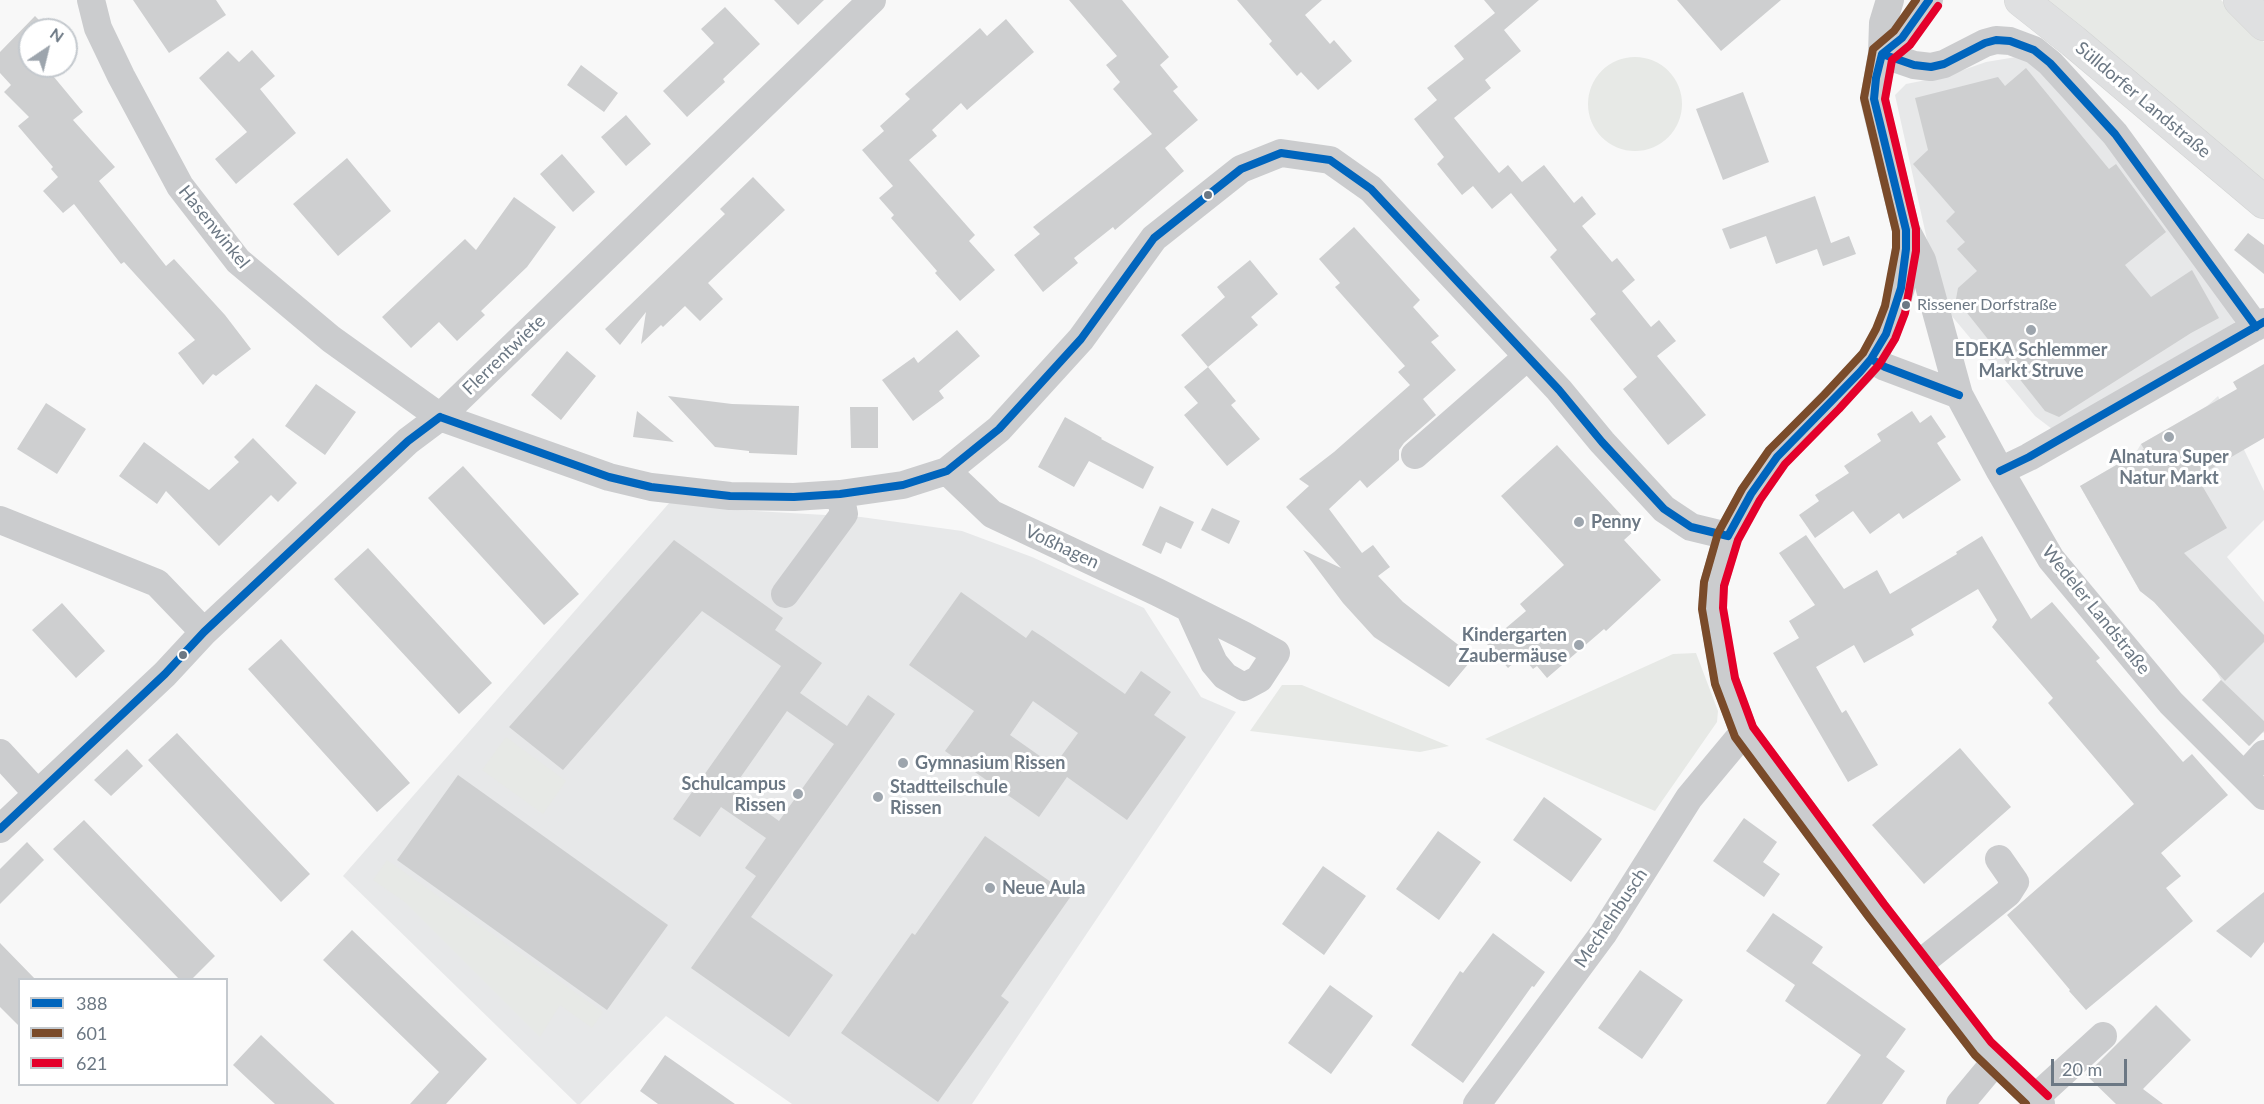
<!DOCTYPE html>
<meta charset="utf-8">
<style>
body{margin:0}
#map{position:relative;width:2264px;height:1104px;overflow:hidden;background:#f8f8f8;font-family:Lato,sans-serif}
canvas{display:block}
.legend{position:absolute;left:18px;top:978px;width:210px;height:108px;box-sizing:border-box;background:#fff;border:2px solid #c4c9ce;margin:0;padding:8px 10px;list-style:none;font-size:18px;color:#6c7884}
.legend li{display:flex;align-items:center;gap:12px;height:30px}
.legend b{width:30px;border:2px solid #c4c9ce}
.north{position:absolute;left:18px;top:18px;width:60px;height:60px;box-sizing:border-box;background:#fff;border:2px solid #c4c9ce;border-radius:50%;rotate:35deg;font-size:16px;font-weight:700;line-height:24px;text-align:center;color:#6c7884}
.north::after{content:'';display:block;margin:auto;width:21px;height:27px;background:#9da5ad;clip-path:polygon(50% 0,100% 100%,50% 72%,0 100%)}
.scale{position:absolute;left:2051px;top:1059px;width:76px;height:27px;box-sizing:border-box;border:3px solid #6c7884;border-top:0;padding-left:8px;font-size:18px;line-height:21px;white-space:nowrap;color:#6c7884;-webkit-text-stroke:4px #fff;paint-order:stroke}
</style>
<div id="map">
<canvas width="2264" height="1104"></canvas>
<ul class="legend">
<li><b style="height:8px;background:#0065bd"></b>388</li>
<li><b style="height:8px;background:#7a4b2a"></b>601</li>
<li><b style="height:8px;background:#e4002b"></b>621</li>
</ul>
<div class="north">N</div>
<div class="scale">20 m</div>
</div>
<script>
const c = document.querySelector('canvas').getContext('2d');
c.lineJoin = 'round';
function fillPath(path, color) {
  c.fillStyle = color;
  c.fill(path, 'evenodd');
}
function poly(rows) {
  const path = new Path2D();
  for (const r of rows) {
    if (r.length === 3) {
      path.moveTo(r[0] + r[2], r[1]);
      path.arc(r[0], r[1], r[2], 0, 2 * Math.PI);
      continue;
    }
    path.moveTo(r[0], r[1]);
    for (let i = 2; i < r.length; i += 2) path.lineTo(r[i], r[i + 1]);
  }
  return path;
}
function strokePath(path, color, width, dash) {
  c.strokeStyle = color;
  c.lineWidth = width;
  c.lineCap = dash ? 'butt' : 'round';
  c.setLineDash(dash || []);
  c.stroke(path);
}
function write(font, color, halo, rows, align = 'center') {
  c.font = font + ' Lato,sans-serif';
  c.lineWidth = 6;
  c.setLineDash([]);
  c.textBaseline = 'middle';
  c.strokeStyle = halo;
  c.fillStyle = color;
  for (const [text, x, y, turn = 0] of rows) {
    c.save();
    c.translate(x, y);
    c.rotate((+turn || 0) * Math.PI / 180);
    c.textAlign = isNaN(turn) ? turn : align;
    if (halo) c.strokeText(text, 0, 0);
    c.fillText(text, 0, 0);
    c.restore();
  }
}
const built = poly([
 [2016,57,2044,68,2118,148,2238,315,2234,323,2052,429,2035,416,1941,303,1895,95,1906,84,1946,76,1986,62],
 [2218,396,2264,491,2264,520,2227,557,2264,602,2264,733,2262,732,2250,746,2202,700,2221,680,2216,671,2154,602,2140,591,2080,486,2135,454,2141,444,2207,406],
 [670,502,737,510,861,517,962,531,1032,557,1144,608,1201,697,1236,712,972,1104,792,1104,666,1016,580,1104,577,1104,343,876]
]);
const green = poly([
 [2047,0,2221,0,2264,42,2264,184],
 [1635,104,47],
 [1696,653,1718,711,1717,722,1655,811,1485,739,1673,654],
 [1282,685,1302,685,1449,746,1420,752,1250,731],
 [506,737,566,781,543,814,482,770],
 [387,860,603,1012,592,1028,560,1005,540,1037,405,902,373,880]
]);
const building = poly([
 [133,0,216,0,226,15,169,53],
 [774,0,824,0,798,25],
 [1069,0,1122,0,1169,57,1160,65,1178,87,1173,91,1198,120,1165,148,1184,171,1115,230,1113,227,1074,258,1078,263,1043,292,1014,255,1040,234,1033,227,1152,134,1113,89,1120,82,1106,65,1117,56],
 [1237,0,1322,0,1305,15,1330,44,1334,40,1352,61,1318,90,1301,72,1297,76,1269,44,1272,41],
 [1484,0,1539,0,1504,30,1521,51,1485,80,1491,88,1454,118,1499,173,1508,165,1522,182,1544,165,1574,203,1582,196,1596,214,1582,226,1612,262,1617,258,1635,280,1622,291,1651,327,1659,320,1676,341,1657,356,1706,415,1668,445,1623,389,1637,377,1590,319,1596,314,1550,257,1557,250,1511,193,1492,209,1473,186,1462,195,1437,164,1444,157,1414,119,1437,100,1427,88,1464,59,1454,46,1495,13],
 [1677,0,1781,0,1721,51],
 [725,7,760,44,723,79,725,82,687,117,663,91,714,43,701,29],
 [35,16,49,30,30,30,30,66,54,66,49,71,83,112,73,120,115,167,99,181,166,266,174,259,225,315,251,349,216,376,213,374,203,385,178,353,195,340,124,262,121,264,74,204,63,213,43,191,58,177,51,169,53,167,18,126,29,117,4,92,11,85,0,73,0,52],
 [1006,19,1034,52,967,110,961,103,932,130,937,136,909,160,975,235,969,241,995,270,960,301,935,273,937,271,891,218,894,215,879,198,893,186,862,150,884,131,880,126,910,99,905,94,980,28,987,36],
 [252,50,275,76,260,89,296,133,236,184,215,159,247,132,199,78,228,51,239,62],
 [581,65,618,93,604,112,567,85],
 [2026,68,2109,169,2116,164,2166,232,2125,265,2151,297,2192,270,2219,318,2191,333,2059,417,2045,411,1956,299,1958,288,1977,271,1957,249,1965,242,1946,221,1955,212,1913,164,1928,150,1915,98,1998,77,2005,86],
 [1743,92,1769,162,1723,180,1696,109],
 [626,115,651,144,626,166,601,137],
 [562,154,595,192,573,212,540,174],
 [347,158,391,211,338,256,293,204],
 [753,177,785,210,708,283,723,299,700,321,685,306,663,327,661,325,641,344,646,312,620,345,605,329,725,214,720,209],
 [1815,196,1831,243,1849,236,1856,254,1823,266,1817,249,1776,264,1766,236,1730,249,1722,229],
 [514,197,556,227,527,267,481,311,485,315,457,341,439,322,411,348,382,317,465,239,476,250],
 [1354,227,1420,300,1413,307,1439,336,1431,342,1456,370,1423,399,1436,415,1404,443,1399,450,1399,460,1367,488,1360,480,1329,509,1362,553,1373,545,1390,567,1378,576,1403,602,1474,657,1449,687,1374,637,1343,603,1303,550,1341,568,1286,507,1309,486,1299,479,1334,452,1410,385,1398,372,1405,366,1335,287,1340,283,1319,259],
 [2248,233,2264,245,2264,274,2234,250],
 [1250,260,1278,294,1251,317,1258,325,1208,367,1236,401,1231,405,1260,439,1227,466,1184,415,1198,403,1184,387,1208,367,1181,335,1225,297,1217,287],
 [957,330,980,356,939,391,944,398,913,421,882,380,914,357,918,363],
 [567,351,596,376,561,420,531,395],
 [2264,364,2264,438,2197,477,2227,528,2184,553,2264,635,2264,642,2225,681,2154,602,2140,591,2080,486,2144,449,2141,444,2237,389,2233,382],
 [316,384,356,412,325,455,285,426],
 [668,396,732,404,799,406,797,455,749,453,749,451,715,447],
 [46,403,86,429,57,474,17,449],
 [850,407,878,407,878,448,851,448],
 [637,411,674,442,633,437],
 [1912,411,1920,423,1931,415,1946,437,1937,443,1961,480,1903,519,1899,513,1870,534,1853,511,1815,538,1799,515,1819,501,1815,495,1849,473,1844,466,1881,441,1877,434],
 [1065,417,1102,438,1101,439,1154,467,1143,489,1089,461,1074,487,1038,467],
 [253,438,297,483,278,502,271,495,219,546,166,491,157,504,119,476,144,442,209,490,239,462,234,457],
 [1557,445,1635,530,1624,540,1661,580,1606,631,1604,629,1547,678,1537,666,1533,669,1522,656,1508,668,1487,644,1526,611,1520,604,1564,565,1501,496],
 [463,466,579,594,544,625,428,498],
 [1160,506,1194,522,1181,549,1166,542,1161,554,1142,545],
 [1212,508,1240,521,1229,544,1201,530],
 [1806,535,1844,589,1877,570,1890,594,1957,554,1956,552,1982,536,2031,619,2052,602,2100,658,2096,661,2183,762,2192,754,2228,795,2161,853,2181,876,2166,888,2193,921,2086,1010,2069,991,2070,990,2007,915,2134,804,2048,703,2053,698,1992,627,1997,620,1978,589,1911,629,1914,635,1864,663,1854,645,1816,667,1842,713,1846,710,1878,765,1848,782,1773,653,1799,638,1789,621,1815,605,1779,553],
 [674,540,783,618,775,630,822,663,800,693,847,726,868,695,895,714,751,917,833,975,789,1037,691,968,756,876,745,868,766,838,721,807,700,837,673,819,781,666,702,611,563,770,509,727],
 [787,711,834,744,779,821,733,788],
 [368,548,492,683,459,714,334,579],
 [961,592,1026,638,1032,630,1043,637,1125,694,1141,671,1171,692,1154,715,1186,737,1127,820,1067,777,1039,817,945,751,974,711,909,665],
 [1033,701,1078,733,1054,766,1010,735],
 [62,603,105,651,76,678,32,630],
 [281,639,410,783,377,812,248,669],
 [2221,680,2264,721,2264,731,2249,746,2202,700],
 [177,733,310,874,281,902,148,760],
 [1960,748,2011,807,1924,884,1872,825],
 [127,749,143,766,111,796,94,780],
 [458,775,668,925,607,1010,397,860],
 [1544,797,1602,839,1571,882,1513,840],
 [1744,818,1777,842,1763,862,1780,874,1764,897,1713,861],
 [84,820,215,956,191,980,180,980,53,849],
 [1438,831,1481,862,1439,920,1396,889],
 [985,836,1071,896,1001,996,1009,1002,938,1102,841,1033,912,933,915,935],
 [27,842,44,860,0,904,0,869],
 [1323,866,1366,896,1324,955,1282,924],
 [2264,892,2264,942,2251,958,2216,931],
 [1773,913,1823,947,1812,963,1906,1029,1886,1057,1905,1071,1882,1104,1826,1104,1861,1055,1785,1001,1795,985,1746,951],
 [352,930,487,1059,446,1104,410,1104,439,1072,323,960],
 [1493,933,1545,972,1534,987,1532,986,1463,1083,1411,1045,1460,971,1463,973],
 [0,943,36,980,20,980,20,1027,0,1007],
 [1640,970,1683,1000,1642,1059,1598,1028],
 [1330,985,1373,1016,1331,1074,1288,1043],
 [2156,1005,2191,1040,2143,1089,2163,1104,2116,1104,2086,1075],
 [261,1035,312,1083,335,1104,275,1104,250,1081,233,1065],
 [665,1055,735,1104,658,1104,640,1091]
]);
const minor = poly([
 [91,0,98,28,121,76,180,186,238,261,331,339,440,417,609,477,651,487,730,496,794,497,840,494,903,485,947,471,999,429,1081,339,1154,238,1241,169,1281,153,1330,160,1371,189,1559,390,1602,442,1664,509,1691,527,1728,536],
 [1890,0,1883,23,1882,54,1874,99,1906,230,1922,260,1959,395,2000,471,2051,559,2171,703,2264,796],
 [1882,54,1914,65,1931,67,1944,64,1985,43,1996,40,2010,41,2034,50,2050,63,2115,134,2256,327],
 [1882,54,1902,38,1929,0],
 [1906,230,1906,249,1901,288,1886,334,1871,359,1860,372,1777,457,1751,494,1728,536,1714,584,1712,608,1725,681,1744,732,1876,910,1983,1049,2041,1104],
 [1871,359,1885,367,1959,395],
 [1415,455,1527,357],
 [947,471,992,514,1157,592,1243,635,1276,653,1259,679,1244,687,1225,676,1214,663,1189,608],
 [2000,471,2029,457,2264,322],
 [0,520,157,583,204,632],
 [785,594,844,514,840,494],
 [0,753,37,793],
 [2244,776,2264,754],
 [0,829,165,674,204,632,408,441,440,417,872,0],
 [1918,965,2008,893,2015,882,1999,859],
 [2035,1098,2103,1036],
 [1477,1104,1603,934,1689,798,1744,732],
 [1960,1104,1995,1062]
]);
const highway = poly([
 [2021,0,2073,41,2264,202],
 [2240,0,2264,24]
]);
const bus1 = poly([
 [1882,54,1914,65,1931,67,1944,64,1985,43,1996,40,2010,41,2034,50,2050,63,2115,134,2256,327],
 [1871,359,1885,367,1959,395],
 [440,417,609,477,651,487,730,496,794,497,840,494,903,485,947,471,999,429,1081,339,1154,238,1241,169,1281,153,1330,160,1371,189,1559,390,1602,442,1664,509,1691,527,1728,536],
 [2000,471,2029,457,2264,322],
 [1728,536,1751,494,1777,457,1860,372,1871,359,1886,334,1901,288,1906,249,1906,230,1874,99,1876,78,1882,54,1902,38,1929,0],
 [0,829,165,674,204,632,408,441,440,417]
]);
const bus2 = poly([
 [1916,0,1894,31,1873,49,1864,98,1896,231,1896,248,1885,306,1876,329,1863,353,1824,395,1769,450,1742,489,1718,533,1704,582,1702,609,1715,684,1735,737,1868,916,1975,1055,2026,1104]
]);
const bus3 = poly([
 [1938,6,1910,45,1892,60,1885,99,1916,229,1916,251,1905,313,1895,339,1879,365,1839,409,1785,464,1760,500,1738,540,1724,586,1723,608,1735,678,1753,727,1884,904,1991,1042,2048,1096]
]);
const markers = [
 [1208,195,5,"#6c7884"],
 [1906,305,5,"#6c7884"],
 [2031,330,6,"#9da5ad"],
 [2169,437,6,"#9da5ad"],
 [1579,522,6,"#9da5ad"],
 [1579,645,6,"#9da5ad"],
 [183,655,5,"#6c7884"],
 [903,763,6,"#9da5ad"],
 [798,794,6,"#9da5ad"],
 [878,797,6,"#9da5ad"],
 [990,888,6,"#9da5ad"]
];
const busNames = [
 ["Rissener Dorfstraße",1917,305]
];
const streetNames = [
 ["Sülldorfer Landstraße",2143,100,40],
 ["Hasenwinkel",214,227,51],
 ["Flerrentwiete",504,355,-44],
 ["Voßhagen",1062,547,25],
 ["Wedeler Landstraße",2096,610,51],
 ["Mechelnbusch",1611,918,-56]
];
const poiNames = [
 ["EDEKA Schlemmer",2031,350,"center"],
 ["Markt Struve",2031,371,"center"],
 ["Alnatura Super",2169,457,"center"],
 ["Natur Markt",2169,478,"center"],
 ["Penny",1591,522],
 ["Kindergarten",1567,635,"right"],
 ["Zaubermäuse",1567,656,"right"],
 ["Gymnasium Rissen",915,763],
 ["Schulcampus",786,784,"right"],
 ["Rissen",786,805,"right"],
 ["Stadtteilschule",890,787],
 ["Rissen",890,808],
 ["Neue Aula",1002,888]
];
fillPath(built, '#e7e8e9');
fillPath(green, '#e7e9e6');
fillPath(building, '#cecfd0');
strokePath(highway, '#d3d4d4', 34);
strokePath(minor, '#cbccce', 28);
strokePath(highway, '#dfe0e1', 33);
strokePath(bus1, '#0065bd', 8);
strokePath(bus2, '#7a4b2a', 8);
strokePath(bus3, '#e4002b', 8);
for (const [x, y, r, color] of markers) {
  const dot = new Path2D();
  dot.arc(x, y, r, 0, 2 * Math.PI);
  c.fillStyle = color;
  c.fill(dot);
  strokePath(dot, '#fff', 2);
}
write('16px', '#6c7884', '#fff', busNames, 'left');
write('18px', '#6c7884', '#fff', streetNames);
write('bold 18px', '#6c7884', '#fff', poiNames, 'left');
</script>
